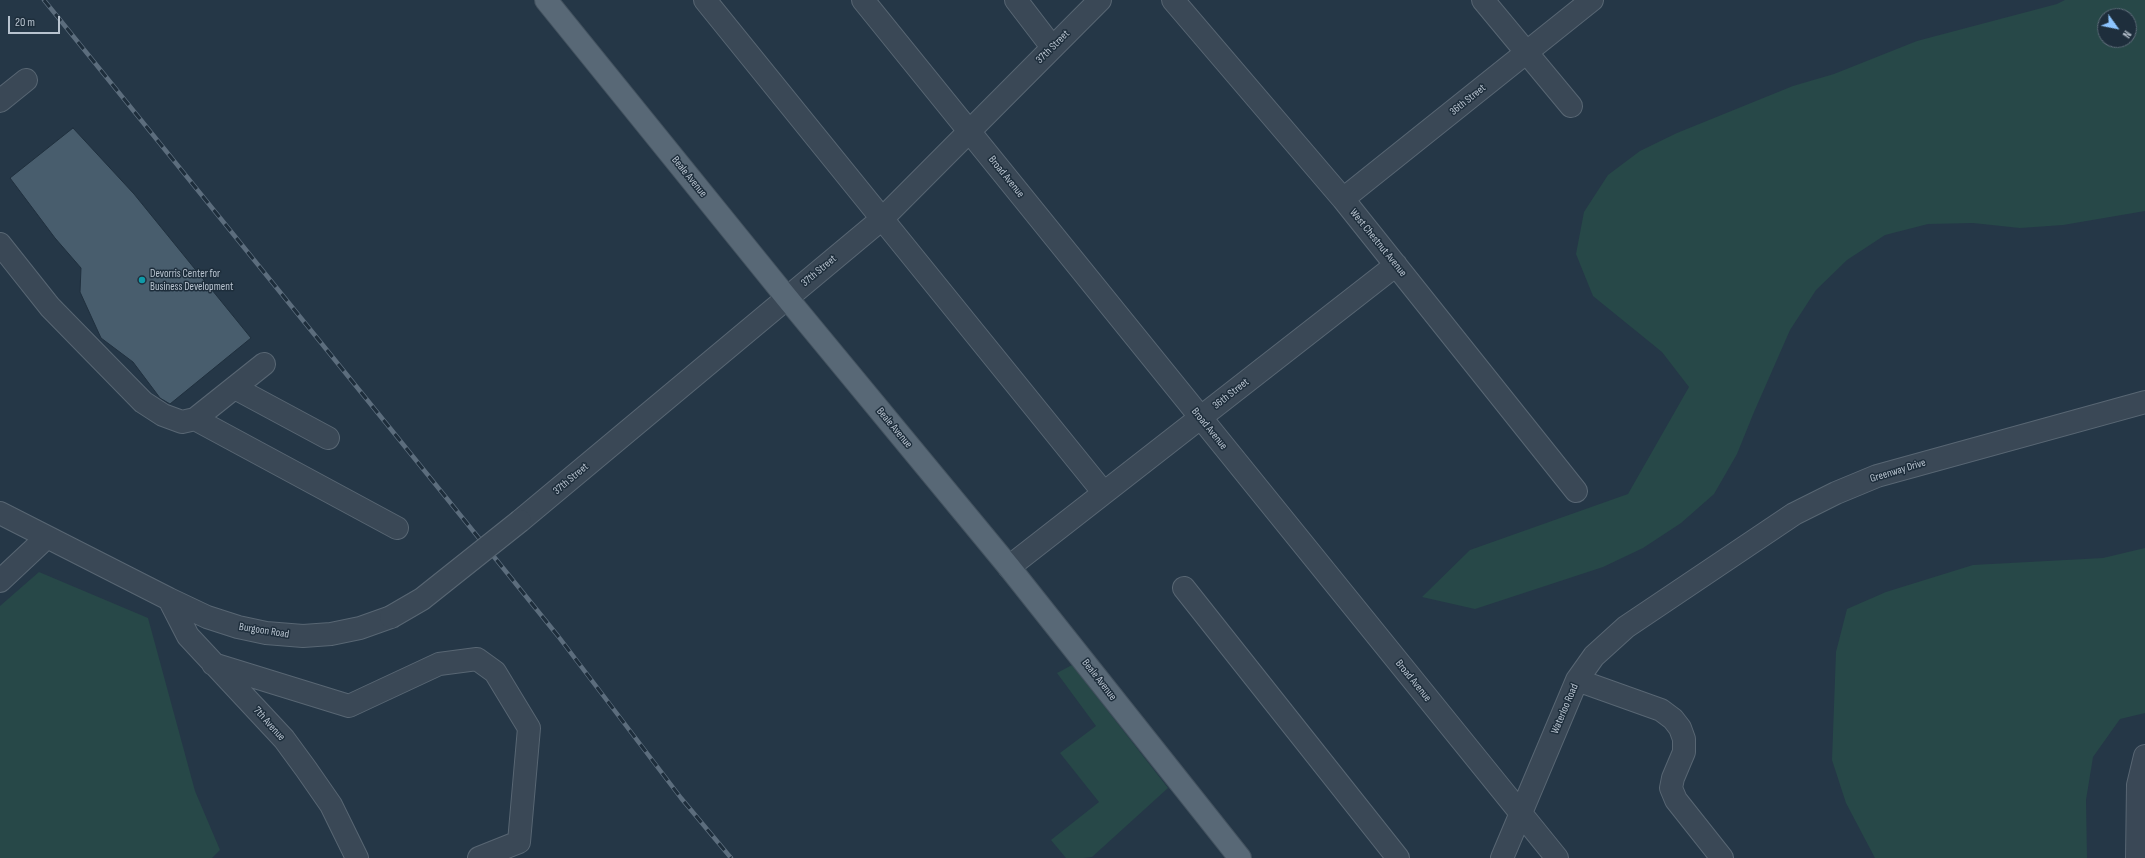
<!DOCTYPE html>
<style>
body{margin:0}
#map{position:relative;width:2145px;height:858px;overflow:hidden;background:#253747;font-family:"Sofia Sans Condensed",sans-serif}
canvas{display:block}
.north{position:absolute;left:2097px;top:8px;width:40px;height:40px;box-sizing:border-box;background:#1e2e3c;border:1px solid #5c6a77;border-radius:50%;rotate:123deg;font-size:11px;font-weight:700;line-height:16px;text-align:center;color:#b8c3cf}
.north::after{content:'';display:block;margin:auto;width:14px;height:18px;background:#8dc5ff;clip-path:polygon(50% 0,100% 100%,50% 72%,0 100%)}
.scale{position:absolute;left:8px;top:16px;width:52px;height:18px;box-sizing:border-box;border:2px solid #b8c3cf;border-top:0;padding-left:5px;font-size:12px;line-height:14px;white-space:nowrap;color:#b8c3cf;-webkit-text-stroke:3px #1e2e3c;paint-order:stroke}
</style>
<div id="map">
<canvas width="2145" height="858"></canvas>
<div class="north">N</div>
<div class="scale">20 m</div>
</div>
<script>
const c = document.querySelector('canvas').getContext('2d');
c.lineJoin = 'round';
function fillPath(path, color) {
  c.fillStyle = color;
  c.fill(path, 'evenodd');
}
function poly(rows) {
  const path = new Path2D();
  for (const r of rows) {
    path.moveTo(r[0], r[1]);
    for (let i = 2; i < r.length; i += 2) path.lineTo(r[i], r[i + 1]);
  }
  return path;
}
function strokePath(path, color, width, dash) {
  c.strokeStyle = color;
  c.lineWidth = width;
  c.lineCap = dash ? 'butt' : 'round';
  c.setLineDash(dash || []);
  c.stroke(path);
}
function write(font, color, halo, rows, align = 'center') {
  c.font = font + ' "Sofia Sans Condensed",sans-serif';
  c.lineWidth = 3;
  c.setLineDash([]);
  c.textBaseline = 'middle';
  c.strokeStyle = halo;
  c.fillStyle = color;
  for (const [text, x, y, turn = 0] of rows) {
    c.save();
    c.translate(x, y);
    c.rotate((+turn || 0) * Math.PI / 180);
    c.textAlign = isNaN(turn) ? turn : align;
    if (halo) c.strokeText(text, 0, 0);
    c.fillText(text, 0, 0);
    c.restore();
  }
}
const green = poly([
 [2065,0,2145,0,2145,211,2063,225,2020,228,1973,223,1928,224,1885,235,1847,260,1816,290,1790,330,1754,412,1737,454,1714,494,1681,523,1643,548,1603,567,1475,609,1422,597,1470,550,1628,494,1689,387,1662,352,1593,296,1576,254,1584,212,1608,175,1640,151,1677,133,1793,86,1834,74,1917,41,2057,4],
 [2105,16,2129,16,2129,40,2105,40],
 [2145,548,2145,713,2120,719,2093,757,2086,800,2087,858,1875,858,1846,803,1832,760,1836,652,1847,609,1886,592,1973,565,2103,558],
 [39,572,148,618,195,791,220,850,212,858,0,858,0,606],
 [1072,665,1168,788,1092,857,1083,858,1066,858,1051,840,1099,802,1060,753,1096,726,1057,673]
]);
const building = poly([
 [73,128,134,194,251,338,170,404,160,398,133,362,101,338,80,292,81,268,55,238,10,178,73,128]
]);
const minor = poly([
 [705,0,1104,493],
 [863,0,1557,858],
 [1016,0,1052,47],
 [1173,0,1343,199,1576,491],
 [1483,0,1571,106],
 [0,101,26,80],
 [1343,199,1592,0],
 [0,244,50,307,143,402,163,415,182,422,195,419,264,364],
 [235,388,328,438],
 [195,419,397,528],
 [0,513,169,599,207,617,238,627,266,633,303,636,331,634,360,628,391,617],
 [520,521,883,218,1100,0],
 [1009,567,1396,265],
 [0,581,47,537],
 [1184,588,1398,858],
 [169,599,188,636,284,739,306,769,331,805,357,858],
 [213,664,349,706,439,664,477,659,495,672,529,728,519,842,479,858],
 [1577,680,1661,710,1673,719,1680,728,1684,739,1684,752,1673,778,1671,788,1676,800,1722,858],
 [1502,858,1577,680,1594,656,1626,627,1794,514,1836,493,1877,476,2145,402],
 [2137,858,2138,785,2145,756]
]);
const major = poly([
 [546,0,787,298,1009,567,1240,858]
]);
const rail = poly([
 [44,0,558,636,681,798,731,858]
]);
const minorBridge = poly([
 [391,617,422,599,520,521]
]);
const markers = [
 [142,280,4,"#0f9aa8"]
];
const streetNames = [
 ["37th Street",1053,47,-45],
 ["36th Street",1468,100,-39],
 ["Beale Avenue",689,177,51],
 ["Broad Avenue",1006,177,51],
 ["West Chestnut Avenue",1378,243,51],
 ["37th Street",819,271,-40],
 ["36th Street",1231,394,-38],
 ["Beale Avenue",894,428,50],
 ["Broad Avenue",1209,429,51],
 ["Greenway Drive",1898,471,-17],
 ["37th Street",571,479,-40],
 ["Burgoon Road",264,631,9],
 ["Beale Avenue",1099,680,52],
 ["Broad Avenue",1413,681,51],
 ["Waterloo Road",1565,709,-67],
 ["7th Avenue",269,724,48]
];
const poiNames = [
 ["Devorris Center for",150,274],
 ["Business Development",150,287]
];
fillPath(green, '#274848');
fillPath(building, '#485d6d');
strokePath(building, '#20303e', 1);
strokePath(minor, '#586673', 24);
strokePath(major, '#43525f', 24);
strokePath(minor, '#3a4856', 22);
strokePath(major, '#586876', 22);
strokePath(rail, '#5c6d7d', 4.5);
strokePath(rail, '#1e2e3c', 3, [9]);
strokePath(minorBridge, '#586673', 24, []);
strokePath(minorBridge, '#3a4856', 22);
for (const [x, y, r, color] of markers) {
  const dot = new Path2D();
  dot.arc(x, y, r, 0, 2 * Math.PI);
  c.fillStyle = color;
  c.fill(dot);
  strokePath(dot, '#1e2e3c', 1.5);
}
write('11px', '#b8c3cf', '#1e2e3c', streetNames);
write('11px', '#b8c3cf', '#1e2e3c', poiNames, 'left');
</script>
